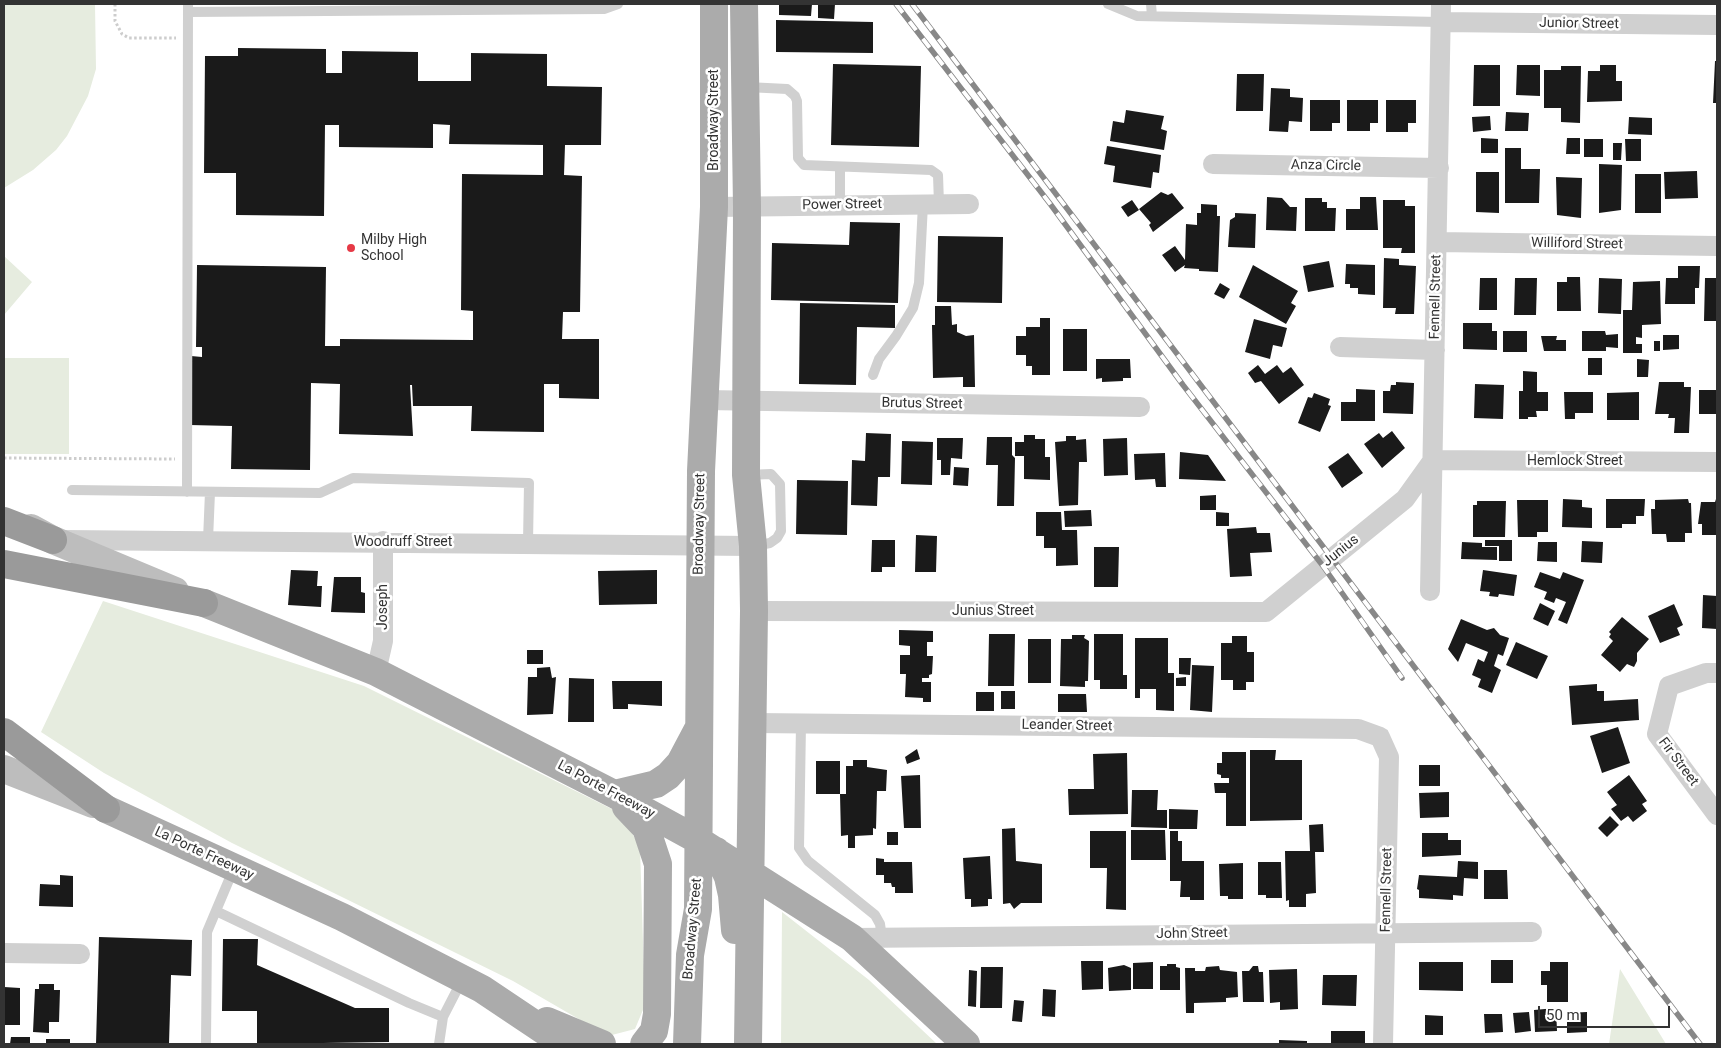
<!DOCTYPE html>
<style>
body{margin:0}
#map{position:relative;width:1721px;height:1048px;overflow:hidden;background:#fff;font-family:Roboto,sans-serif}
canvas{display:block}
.frame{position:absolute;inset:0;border:5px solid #333;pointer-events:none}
.scale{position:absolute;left:1538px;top:1006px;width:132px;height:22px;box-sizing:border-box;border:2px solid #333;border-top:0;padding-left:6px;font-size:15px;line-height:18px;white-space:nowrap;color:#333;-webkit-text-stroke:4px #fff;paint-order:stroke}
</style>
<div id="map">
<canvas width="1721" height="1048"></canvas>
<div class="frame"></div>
<div class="scale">50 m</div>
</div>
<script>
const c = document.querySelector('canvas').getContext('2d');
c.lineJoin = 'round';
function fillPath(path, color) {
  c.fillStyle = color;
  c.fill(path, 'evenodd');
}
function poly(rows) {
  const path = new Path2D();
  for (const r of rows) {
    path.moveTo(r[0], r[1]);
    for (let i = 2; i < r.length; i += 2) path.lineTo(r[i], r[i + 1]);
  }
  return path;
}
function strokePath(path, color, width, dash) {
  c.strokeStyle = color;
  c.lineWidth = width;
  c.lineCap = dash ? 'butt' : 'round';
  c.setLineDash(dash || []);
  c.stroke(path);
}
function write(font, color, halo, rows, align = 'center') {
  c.font = font + ' Roboto,sans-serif';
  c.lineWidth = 5;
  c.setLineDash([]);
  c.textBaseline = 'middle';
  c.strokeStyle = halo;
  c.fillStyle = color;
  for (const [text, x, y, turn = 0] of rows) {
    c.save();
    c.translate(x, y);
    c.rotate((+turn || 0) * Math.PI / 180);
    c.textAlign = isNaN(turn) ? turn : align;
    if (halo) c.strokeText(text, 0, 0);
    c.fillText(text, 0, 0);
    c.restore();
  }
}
const green = poly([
 [4,4,95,4,96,69,88,96,67,136,56,150,33,170,4,188],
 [4,256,32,282,4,315],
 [4,358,69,358,69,454,4,454],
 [103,601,364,686,622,814,640,848,645,1005,635,1029,608,1036,513,981,232,843,104,773,41,732],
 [782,912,869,980,937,1044,781,1044],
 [1620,969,1666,1044,1609,1044]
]);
const building = poly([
 [779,4,812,4,811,16,779,15],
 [818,4,835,4,834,19,818,18],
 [776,20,873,22,873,53,776,52],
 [238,48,326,49,326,73,342,73,342,51,418,52,418,81,471,81,471,53,547,54,547,86,602,87,601,145,565,145,564,175,582,176,580,312,563,312,562,339,599,339,599,399,559,398,559,384,544,384,544,432,471,431,472,406,413,406,412,385,410,385,413,436,339,434,340,384,311,383,310,470,231,469,232,426,190,425,191,356,202,357,202,347,196,347,197,265,326,267,325,346,340,346,340,339,473,340,473,311,461,310,462,174,543,175,543,145,449,144,450,125,433,124,433,148,339,147,339,125,325,125,324,216,236,215,236,173,204,173,205,56,238,56],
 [1715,61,1717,61,1717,103,1713,103],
 [833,64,921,66,919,147,831,145],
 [1474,65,1500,65,1500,106,1473,106],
 [1517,65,1540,65,1540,96,1516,95],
 [1600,65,1616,65,1616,81,1622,81,1622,101,1587,102,1588,71,1600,71],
 [1561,66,1581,66,1580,123,1561,122,1561,108,1544,108,1544,70,1561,70],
 [1237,74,1264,74,1263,111,1236,111],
 [1271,88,1290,89,1290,97,1303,98,1302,122,1289,121,1288,132,1269,131],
 [1310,100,1340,100,1340,123,1332,123,1332,131,1310,131],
 [1347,100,1378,100,1378,123,1370,123,1370,131,1347,131],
 [1386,100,1416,100,1416,123,1408,123,1408,132,1386,132],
 [1126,110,1164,116,1161,129,1167,131,1164,150,1110,141,1113,121,1124,123],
 [1506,112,1529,113,1528,131,1505,131],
 [1490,116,1491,130,1473,132,1472,117],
 [1629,117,1652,118,1652,135,1628,134],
 [1481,138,1498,139,1498,153,1481,153],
 [1567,138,1580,138,1580,154,1566,154],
 [1584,139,1603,139,1603,157,1584,157],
 [1625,139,1641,139,1641,161,1626,161],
 [1613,143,1622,143,1621,160,1613,160],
 [1107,146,1161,155,1159,173,1153,172,1151,188,1113,182,1115,166,1104,164],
 [1505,148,1521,148,1521,169,1540,169,1539,203,1505,203],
 [1599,164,1622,165,1621,210,1599,213],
 [1697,171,1698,198,1665,199,1664,172],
 [1476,172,1499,172,1499,213,1476,212],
 [1635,174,1661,174,1661,213,1635,213],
 [1556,177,1582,178,1581,218,1557,215],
 [1161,192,1168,195,1172,193,1184,208,1153,232,1149,225,1151,223,1139,209],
 [1267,197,1282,198,1290,207,1297,207,1296,231,1266,230],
 [1360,197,1376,197,1378,230,1346,230,1346,209,1360,209],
 [1305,198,1322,198,1322,202,1327,202,1327,208,1336,208,1335,231,1305,231],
 [1132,200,1139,210,1128,217,1121,207],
 [1383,200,1405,200,1405,206,1415,206,1415,253,1401,253,1402,248,1383,248],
 [1201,204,1217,205,1217,216,1220,216,1218,272,1199,271,1199,269,1184,268,1185,265,1175,272,1162,255,1175,246,1185,260,1186,224,1197,225,1197,213,1201,213],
 [1235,213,1256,214,1255,248,1228,247,1230,220,1235,217],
 [850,222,900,223,898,303,771,300,772,243,849,245],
 [938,236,1003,237,1002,303,937,302],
 [1384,258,1399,259,1399,265,1416,266,1414,314,1395,314,1396,308,1383,308],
 [1329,261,1334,287,1308,292,1303,266],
 [1346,264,1375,265,1375,295,1358,294,1358,288,1350,288,1350,284,1345,284],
 [1253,265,1298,291,1291,303,1296,306,1286,324,1239,297],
 [1678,266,1700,266,1699,288,1695,288,1695,304,1665,304,1666,278,1678,278],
 [1567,277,1580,277,1581,311,1557,311,1557,282,1567,282],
 [1480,278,1497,278,1497,310,1479,310],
 [1515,278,1537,278,1536,315,1514,315],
 [1599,278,1622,279,1621,314,1598,313],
 [1705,278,1717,278,1717,321,1704,321],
 [1660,281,1661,324,1642,325,1642,338,1636,337,1636,344,1642,344,1642,353,1623,353,1623,310,1632,310,1633,282],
 [1220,283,1230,289,1224,299,1214,294],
 [800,303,895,305,895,328,857,327,856,385,799,384],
 [935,306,951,306,952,325,957,324,957,332,966,336,974,335,975,387,963,387,963,377,933,378,932,325,935,325],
 [1040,318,1050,318,1050,375,1032,375,1032,366,1026,366,1026,355,1016,355,1016,336,1026,336,1026,327,1040,327],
 [1254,319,1287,328,1282,347,1273,345,1270,359,1245,352],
 [1463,323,1492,323,1492,331,1497,331,1497,350,1463,349],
 [1063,329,1087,329,1087,371,1063,371],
 [1503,331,1527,331,1527,352,1503,352],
 [1582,331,1605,331,1606,335,1618,334,1618,348,1606,347,1606,351,1582,351],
 [1663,335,1679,335,1679,349,1663,350],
 [1541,336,1557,336,1556,340,1566,340,1566,351,1544,351],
 [1654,341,1660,341,1660,351,1654,351],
 [1588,358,1602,358,1602,375,1588,375],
 [1096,359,1130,359,1131,378,1123,378,1123,381,1102,382,1102,378,1096,379],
 [1637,359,1649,360,1648,377,1637,377],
 [1258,365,1265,374,1277,365,1283,373,1291,367,1304,385,1279,404,1261,381,1255,383,1248,373],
 [1523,371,1537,372,1537,392,1548,392,1548,411,1536,411,1537,417,1528,417,1528,419,1519,419,1519,391,1523,391],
 [1396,382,1414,383,1413,414,1383,413,1383,391,1390,391,1391,385,1396,385],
 [1659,382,1684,382,1684,387,1691,387,1689,433,1674,433,1675,418,1668,418,1669,414,1655,414],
 [1475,384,1504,385,1503,419,1474,418],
 [1356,389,1375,390,1375,421,1341,421,1341,402,1356,402],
 [1699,390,1717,390,1717,414,1699,414],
 [1564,392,1593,392,1593,413,1575,413,1575,419,1565,419],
 [1639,392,1639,420,1607,420,1607,393],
 [1314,393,1330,399,1328,405,1331,406,1320,432,1298,423,1308,397,1312,398],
 [1392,431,1405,448,1382,468,1364,444,1379,433,1383,438],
 [866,433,891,434,890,477,878,477,877,506,851,505,852,460,865,461],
 [1024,435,1035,435,1035,439,1045,439,1045,457,1050,457,1050,480,1024,479,1024,456,1015,456,1015,442,1024,442],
 [1066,436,1076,436,1076,440,1086,439,1087,462,1079,462,1078,505,1059,506,1055,442,1066,441],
 [987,437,1012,437,1012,455,1015,458,1014,506,997,506,998,465,986,465],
 [937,438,963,438,962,459,951,458,950,475,941,475,941,460,937,460],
 [1127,438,1128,475,1104,476,1103,439],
 [902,441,933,442,932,485,901,484],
 [1180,452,1208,455,1226,481,1179,479],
 [1165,453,1166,487,1156,487,1155,479,1135,480,1134,454],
 [1348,453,1363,473,1342,488,1328,467],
 [954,467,969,468,968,486,953,485],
 [797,480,848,481,847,535,796,534],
 [1216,495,1216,510,1200,510,1200,496],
 [1563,499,1582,500,1582,507,1592,508,1592,528,1562,527],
 [1606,499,1645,499,1644,516,1636,516,1636,524,1622,524,1622,528,1606,528],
 [1688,499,1689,503,1691,503,1692,533,1685,533,1685,542,1667,542,1666,534,1652,534,1651,509,1655,509,1655,500],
 [1716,499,1717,535,1702,535,1702,524,1698,524,1701,502,1715,502],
 [1517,500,1548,500,1548,532,1537,532,1537,537,1518,537],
 [1477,501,1506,501,1505,537,1473,537,1473,505,1477,505],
 [1091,510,1092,526,1065,527,1064,511],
 [1036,512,1061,512,1062,530,1077,530,1078,565,1056,566,1056,548,1044,548,1044,536,1036,536],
 [1216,512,1229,513,1229,526,1216,526],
 [1256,527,1257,533,1270,533,1272,552,1250,553,1252,576,1230,577,1227,529],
 [916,535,937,536,936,572,915,572],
 [872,540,895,540,895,567,882,567,882,572,871,572],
 [1485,540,1512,540,1512,561,1499,561,1499,546,1485,546],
 [1582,541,1603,542,1602,563,1581,562],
 [1462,542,1482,543,1482,547,1497,547,1497,560,1461,559],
 [1538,542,1557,542,1557,562,1537,561],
 [1094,547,1119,547,1118,587,1094,587],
 [291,570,318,571,317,586,322,586,321,607,288,605],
 [657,570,657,604,599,605,598,571],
 [1483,570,1517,575,1514,596,1499,594,1498,597,1489,596,1490,592,1480,591],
 [1540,572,1560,579,1563,572,1584,580,1567,624,1558,620,1566,602,1556,598,1554,603,1544,599,1547,592,1534,587],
 [334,577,361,577,361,592,365,593,365,613,331,612],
 [1703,595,1717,596,1717,629,1702,628],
 [1540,603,1555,611,1548,626,1533,619],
 [1674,604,1683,625,1677,628,1680,635,1660,643,1648,616],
 [1622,617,1649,639,1637,653,1637,661,1634,667,1627,664,1620,672,1601,655,1613,641,1609,637,1611,634,1609,632],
 [1461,619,1487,630,1494,628,1500,635,1509,638,1503,656,1498,654,1494,666,1501,670,1492,693,1478,687,1481,679,1472,675,1478,659,1484,662,1488,652,1466,643,1458,662,1448,649],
 [899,630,933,631,933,642,927,642,927,656,933,656,932,674,929,675,929,678,922,678,922,682,931,682,931,702,923,702,923,698,905,697,906,674,900,674,900,655,910,655,910,646,899,645],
 [989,634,1015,634,1014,686,988,686],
 [1094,634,1123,634,1123,675,1127,675,1127,689,1100,689,1100,680,1094,680],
 [1072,635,1085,635,1084,638,1089,641,1088,681,1085,681,1085,687,1060,686,1061,639,1072,639],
 [1232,636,1247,636,1247,652,1254,652,1254,682,1246,682,1246,690,1233,690,1233,680,1221,680,1221,643,1232,643],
 [1135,638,1168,638,1168,673,1174,673,1174,711,1156,710,1156,689,1140,689,1140,698,1135,698],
 [1028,639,1051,639,1051,683,1028,683],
 [1516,642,1548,656,1537,679,1506,665],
 [527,650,543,650,543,664,527,664],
 [1179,658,1191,658,1190,675,1179,674],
 [1192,665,1214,666,1212,712,1190,710],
 [550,667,552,678,556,677,553,714,527,715,528,677,537,677,537,668],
 [1186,677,1186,686,1176,686,1176,678],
 [569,678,594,679,594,722,568,722],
 [612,681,662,681,662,706,628,704,628,709,613,709],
 [1597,684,1597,691,1604,691,1604,701,1638,699,1639,720,1572,725,1569,686],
 [1001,691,1015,691,1015,709,1001,709],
 [976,692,994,692,994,711,976,711],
 [1058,694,1086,694,1087,712,1058,712],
 [1618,727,1630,763,1602,773,1590,736],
 [917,749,920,759,907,764,905,757],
 [1250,750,1276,750,1275,760,1302,760,1302,820,1250,821],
 [1222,752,1246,752,1246,826,1226,826,1226,793,1215,793,1214,783,1229,783,1229,778,1221,778,1221,775,1217,774,1217,763,1222,763],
 [1127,753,1128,814,1069,815,1068,789,1094,789,1093,754],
 [853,760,867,760,867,767,887,770,886,791,877,791,876,829,873,828,873,835,855,836,855,848,848,848,848,835,841,836,840,794,846,794,846,766,853,766],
 [816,761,840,761,840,794,816,794],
 [1419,765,1440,765,1440,786,1419,786],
 [920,775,921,828,904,828,901,776],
 [1629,775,1647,801,1642,804,1647,811,1633,822,1628,816,1621,821,1611,809,1617,805,1607,792],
 [1132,790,1158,790,1157,810,1167,810,1167,828,1131,827],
 [1449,792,1449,817,1420,818,1419,793],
 [1169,809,1198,810,1197,829,1169,829],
 [1610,816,1619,825,1607,837,1598,828],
 [1323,824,1324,852,1315,852,1316,893,1306,894,1306,907,1289,907,1289,900,1286,901,1285,851,1310,851,1309,825],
 [1015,828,1016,861,1042,864,1042,903,1021,903,1014,909,1010,903,1003,904,1002,829],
 [1131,830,1165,830,1166,860,1131,860],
 [1090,831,1126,831,1126,910,1106,909,1107,868,1090,868],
 [1170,831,1178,831,1178,841,1182,841,1182,861,1204,861,1204,900,1190,900,1190,897,1180,897,1181,881,1170,881],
 [887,832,898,832,898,845,887,845],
 [1422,833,1448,833,1448,840,1461,840,1461,855,1422,857],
 [990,856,992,899,988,899,988,906,971,907,971,899,965,899,963,858],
 [876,858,884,859,884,862,912,862,913,893,895,893,895,887,892,887,891,883,884,883,884,875,876,875],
 [1458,861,1478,862,1478,879,1464,878,1463,896,1453,895,1453,900,1419,898,1419,890,1417,889,1419,875,1457,877],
 [1258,862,1281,862,1282,898,1266,898,1266,895,1258,895],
 [1243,863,1243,899,1228,899,1228,896,1220,896,1219,864],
 [1484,870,1507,870,1508,899,1484,899],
 [60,875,73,876,73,907,39,906,40,884,60,885],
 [99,937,192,940,191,976,171,975,169,1044,96,1044],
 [223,939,258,939,257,965,355,1008,389,1008,389,1042,257,1044,257,1011,222,1011],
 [1491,960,1513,960,1513,983,1491,983],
 [1081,961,1103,961,1103,989,1082,990],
 [1153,962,1153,989,1133,989,1133,963],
 [1419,962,1463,962,1463,991,1419,990],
 [1550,962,1568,962,1568,1002,1547,1002,1547,985,1541,985,1541,971,1550,971],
 [1167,964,1176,964,1176,967,1180,968,1180,990,1160,990,1160,966,1167,966],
 [1124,965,1131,968,1131,990,1109,991,1108,968],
 [1219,966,1220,970,1237,972,1238,997,1226,998,1226,1002,1194,1003,1194,1013,1186,1013,1185,968,1195,968,1195,971,1205,971,1206,967],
 [1253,966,1258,966,1259,972,1263,972,1264,1002,1243,1002,1242,971,1249,971],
 [981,967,1003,967,1002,1008,980,1008],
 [1297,969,1298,1009,1280,1010,1280,1002,1270,1003,1269,970],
 [969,970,977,971,976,1007,968,1006],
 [1323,975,1357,975,1356,1006,1322,1005],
 [39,984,54,984,54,990,60,990,59,1022,49,1022,49,1033,33,1032,35,989,39,989],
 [4,987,20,988,20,1025,4,1025],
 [1043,989,1056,990,1055,1017,1042,1016],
 [1014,1000,1024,1001,1022,1022,1012,1021],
 [1556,1008,1557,1031,1535,1032,1534,1010],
 [1529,1012,1531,1031,1515,1033,1513,1013],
 [1587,1012,1587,1032,1567,1033,1567,1013],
 [1484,1014,1502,1014,1503,1032,1485,1033],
 [1425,1015,1443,1016,1443,1035,1425,1035],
 [1331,1031,1365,1031,1365,1044,1331,1044],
 [11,1037,30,1037,30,1044,10,1044],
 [46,1039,70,1039,70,1044,46,1044],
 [1279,1040,1307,1041,1307,1044,1279,1044]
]);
const path = poly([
 [115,4,115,21,122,34,129,38,176,38],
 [4,458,175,459]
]);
const service = poly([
 [1108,4,1137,16,1440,22],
 [1151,4,1152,16],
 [188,12,604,9,618,4],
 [747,87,787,89,795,96,797,101,798,158,804,165,931,170,938,175,939,204],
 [840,167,840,206],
 [873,375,879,359,896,336,913,308,919,283,923,204],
 [747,475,771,474,780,484,781,531,777,538,770,543,754,546],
 [72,490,320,493,353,478,529,483,528,543],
 [187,492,188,4],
 [208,540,210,492],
 [801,724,799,848,808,861,875,915,880,924,882,938],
 [216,911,409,1003,443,1017,462,980],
 [206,1044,207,932,234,868],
 [439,1044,443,1017]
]);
const minor = poly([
 [1440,22,1717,25],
 [1213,164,1439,168],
 [714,207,969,204],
 [1438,242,1717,246],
 [1340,347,1435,350],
 [705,400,1140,407],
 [62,540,753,546],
 [1430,591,1441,4],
 [754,611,1266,612,1405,499,1433,460,1717,462],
 [376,672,383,641,383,541],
 [1717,673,1706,673,1669,686,1657,734,1717,815],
 [754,723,1358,729,1380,737,1389,757,1383,1044],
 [852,938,1532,932],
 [4,953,80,954]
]);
const secondary = poly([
 [31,528,53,540,175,591],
 [4,769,93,804]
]);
const primary = poly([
 [744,4,747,207,746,475,753,546,754,611,748,1044],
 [204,603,376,672,614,794,698,840,852,938,966,1044],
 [614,794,656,784,668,776,680,763,698,729],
 [626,807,646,828,658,864,657,1014,654,1031,644,1044],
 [106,809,342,917,482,989,564,1044],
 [716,851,728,877,732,895,735,930],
 [547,1021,602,1044],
 [687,1044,690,955,698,909,701,471,714,207,714,4]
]);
const motorway = poly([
 [4,521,53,540],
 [4,564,204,603],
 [4,732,106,809]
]);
const rail = poly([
 [896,4,1051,205,1183,385,1323,566,1402,678],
 [912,4,1700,1044]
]);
const markers = [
 [351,248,5,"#e63946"]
];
const streetNames = [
 ["Junior Street",1579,24,1],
 ["Broadway Street",714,120,-90],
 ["Anza Circle",1326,166,1],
 ["Power Street",842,205,-1],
 ["Williford Street",1577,244,1],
 ["Fennell Street",1436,297,-89],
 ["Brutus Street",922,404,1],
 ["Hemlock Street",1575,461],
 ["Broadway Street",700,524,-89],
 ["Woodruff Street",403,542],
 ["Junius",1341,551,-39],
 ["Joseph",383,607,-90],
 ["Junius Street",993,611],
 ["Leander Street",1067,726,1],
 ["Fir Street",1678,762,53],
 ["La Porte Freeway",606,790,28],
 ["La Porte Freeway",204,854,25],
 ["Fennell Street",1387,890,-89],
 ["Broadway Street",693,929,-85],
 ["John Street",1192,934,-1]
];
const poiNames = [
 ["Milby High",361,240],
 ["School",361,256]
];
fillPath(green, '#e6ecdf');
fillPath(building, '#1a1a1a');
strokePath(path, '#cdcdcd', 3, [2.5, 2.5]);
strokePath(service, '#d0d0d0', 10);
strokePath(minor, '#d0d0d0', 20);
strokePath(secondary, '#bdbdbd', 28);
strokePath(primary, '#ababab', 28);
strokePath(motorway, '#9a9a9a', 28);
strokePath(rail, '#888', 5.5);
strokePath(rail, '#fff', 4, [11]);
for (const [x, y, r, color] of markers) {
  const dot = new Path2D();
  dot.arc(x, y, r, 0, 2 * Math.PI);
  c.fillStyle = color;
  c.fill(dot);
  strokePath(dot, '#fff', 2);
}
write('14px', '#333', '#fff', streetNames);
write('14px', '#333', '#fff', poiNames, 'left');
</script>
